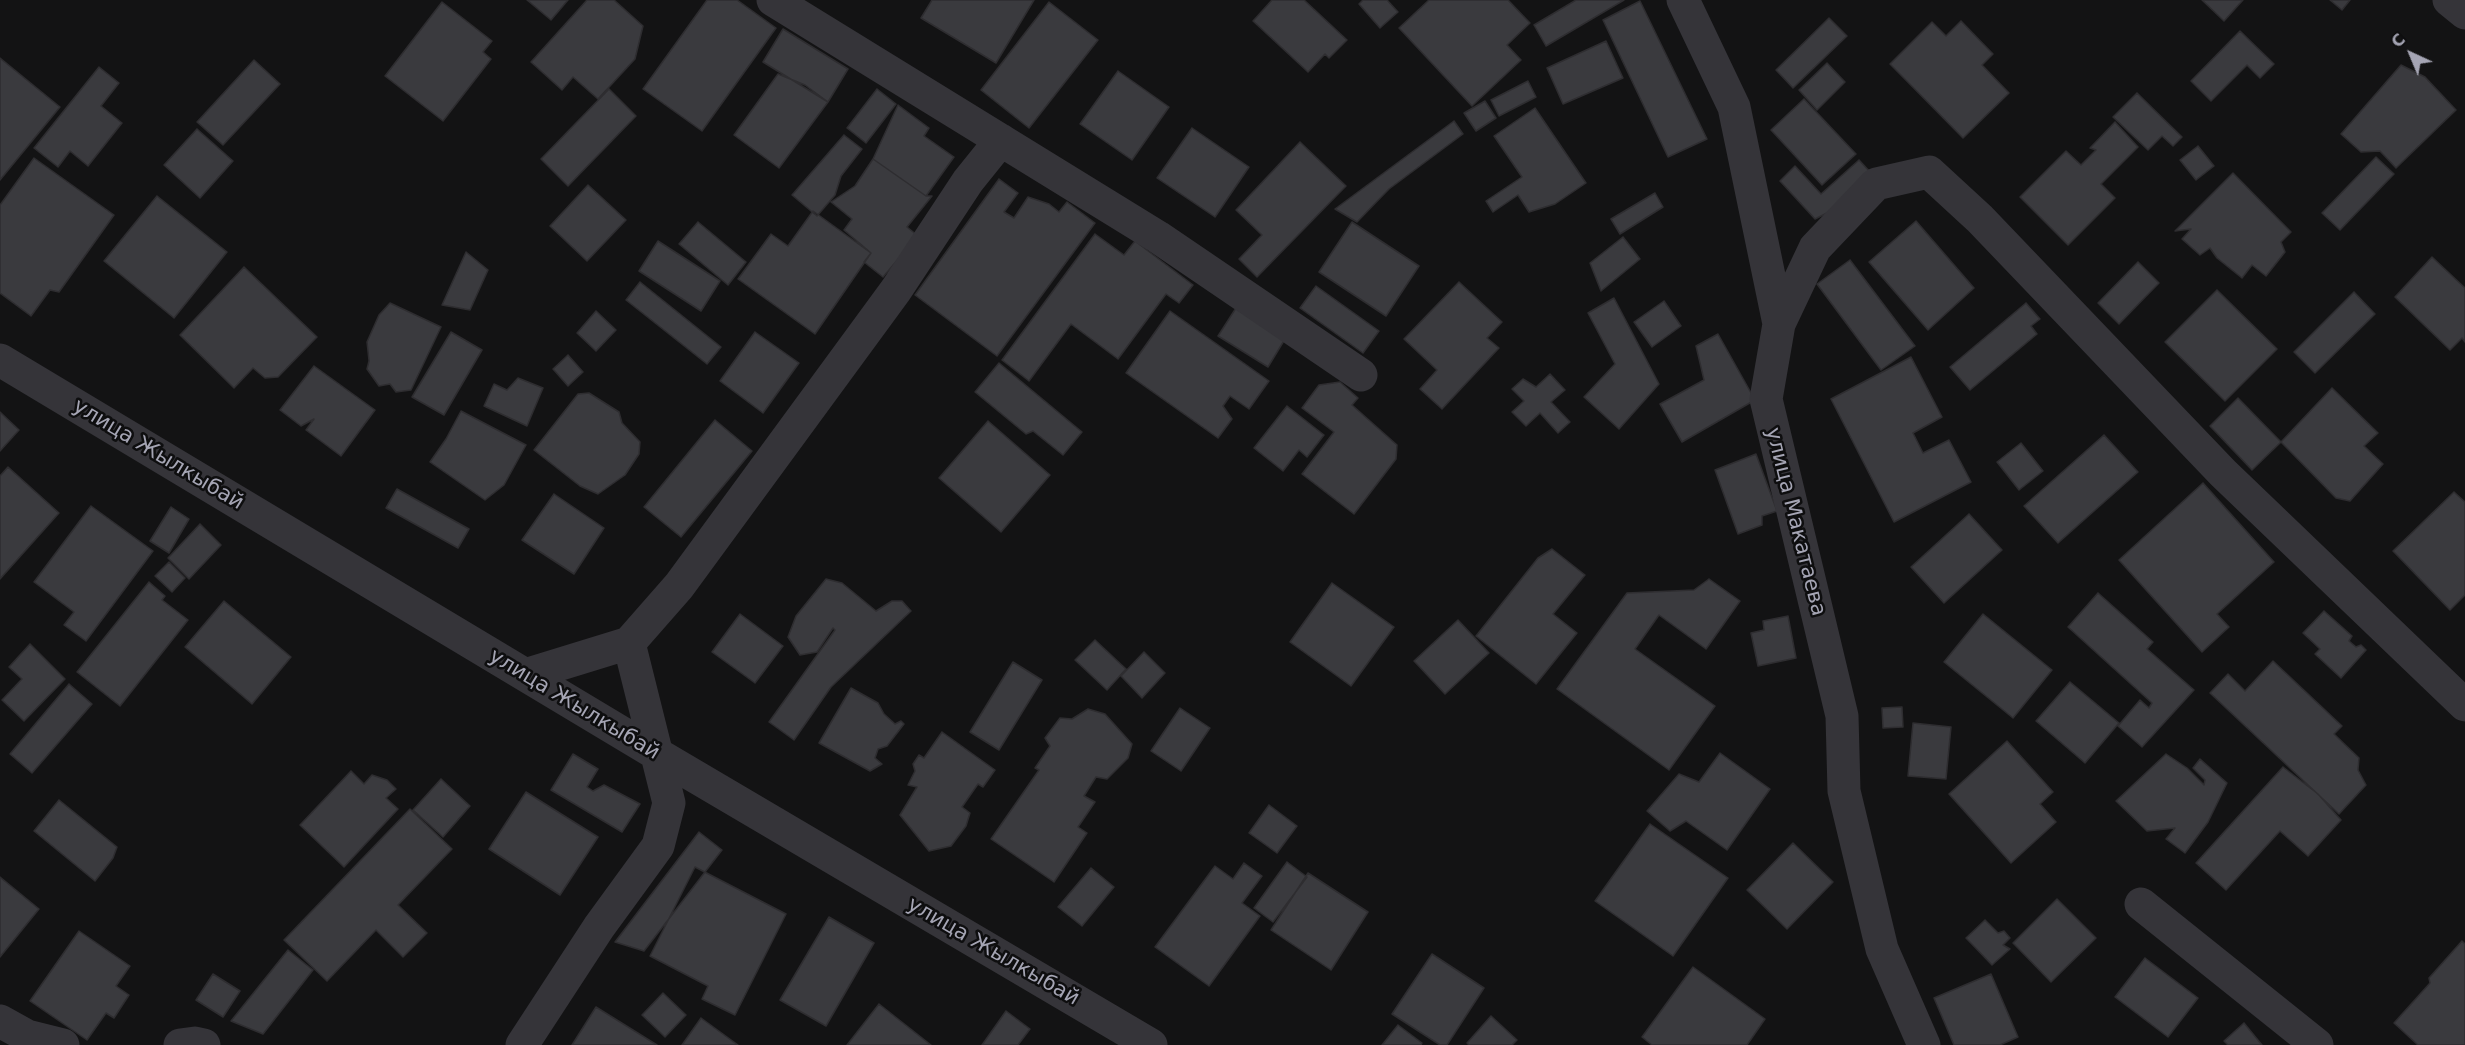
<!DOCTYPE html>
<meta charset="utf-8">
<style>
body{margin:0}
#map{position:relative;width:2465px;height:1045px;overflow:hidden;background:#131314;font-family:"DejaVu Sans",sans-serif}
canvas{display:block}
.north{position:absolute;left:2381px;top:24px;width:60px;height:60px;-webkit-text-stroke:4px #0e0e0f;paint-order:stroke;rotate:316deg;font-size:16px;font-weight:700;line-height:24px;text-align:center;color:#a5a5b4}
.north::after{content:'';display:block;margin:auto;width:21px;height:27px;background:#a5a5b4;clip-path:polygon(50% 0,100% 100%,50% 72%,0 100%)}
</style>
<div id="map">
<canvas width="2465" height="1045"></canvas>
<div class="north">С</div>
</div>
<script>
const c = document.querySelector('canvas').getContext('2d');
c.lineJoin = 'round';
function fillPath(path, color) {
  c.fillStyle = color;
  c.fill(path, 'evenodd');
}
function poly(rows) {
  const path = new Path2D();
  for (const r of rows) {
    path.moveTo(r[0], r[1]);
    for (let i = 2; i < r.length; i += 2) path.lineTo(r[i], r[i + 1]);
  }
  return path;
}
function strokePath(path, color, width, dash) {
  c.strokeStyle = color;
  c.lineWidth = width;
  c.lineCap = dash ? 'butt' : 'round';
  c.setLineDash(dash || []);
  c.stroke(path);
}
function write(font, color, halo, rows, align = 'center') {
  c.font = font + ' "DejaVu Sans",sans-serif';
  c.lineWidth = 5;
  c.setLineDash([]);
  c.textBaseline = 'middle';
  c.strokeStyle = halo;
  c.fillStyle = color;
  for (const [text, x, y, turn = 0] of rows) {
    c.save();
    c.translate(x, y);
    c.rotate((+turn || 0) * Math.PI / 180);
    c.textAlign = isNaN(turn) ? turn : align;
    if (halo) c.strokeText(text, 0, 0);
    c.fillText(text, 0, 0);
    c.restore();
  }
}
const building = poly([
 [527,0,568,0,551,20,527,0],
 [587,0,614,0,643,26,635,59,598,99,573,77,562,90,531,62,587,0],
 [707,0,737,0,776,28,702,131,643,89,707,0],
 [932,0,1034,0,996,63,921,18,932,0],
 [1272,0,1304,0,1347,40,1329,58,1325,54,1308,72,1253,21,1272,0],
 [1363,0,1387,0,1398,12,1380,28,1359,4,1363,0],
 [1429,0,1508,0,1530,23,1507,45,1521,60,1472,106,1399,28,1429,0],
 [1576,0,1624,0,1546,46,1534,25,1576,0],
 [2202,0,2243,0,2224,21,2202,0],
 [2330,0,2350,0,2342,10,2330,0],
 [1640,1,1707,139,1668,157,1603,20,1640,1],
 [442,2,492,41,483,52,491,59,443,121,385,76,442,2],
 [1049,2,1098,40,1029,128,981,90,1049,2],
 [1829,18,1847,36,1793,88,1776,70,1829,18],
 [1961,21,1993,54,1982,65,2009,93,1963,138,1890,64,1932,22,1946,36,1961,21],
 [783,29,848,69,828,102,763,62,783,29],
 [2240,31,2274,64,2260,78,2247,65,2211,101,2191,81,2240,31],
 [1606,41,1623,78,1563,104,1547,68,1606,41],
 [0,58,60,107,0,180,0,58],
 [254,60,280,84,223,145,197,122,254,60],
 [1827,63,1845,82,1817,110,1799,90,1827,63],
 [2401,65,2425,77,2456,110,2396,168,2380,151,2361,152,2341,134,2401,65],
 [99,67,119,83,101,106,122,123,88,166,70,151,58,167,34,148,99,67],
 [1118,71,1169,107,1132,160,1080,124,1118,71],
 [778,74,805,85,828,102,779,168,734,135,778,74],
 [1528,81,1536,97,1499,116,1491,100,1528,81],
 [609,89,636,116,568,186,541,159,609,89],
 [877,89,896,104,866,143,847,128,877,89],
 [2137,93,2182,137,2173,146,2162,136,2148,150,2113,117,2137,93],
 [1804,99,1856,154,1822,185,1771,130,1804,99],
 [1485,101,1496,118,1476,131,1464,113,1485,101],
 [898,105,929,128,924,136,954,157,926,196,873,159,898,105],
 [1535,108,1586,183,1555,204,1529,212,1518,195,1493,212,1486,201,1522,177,1494,136,1535,108],
 [1454,121,1463,134,1389,189,1357,222,1335,209,1454,121],
 [2115,122,2138,147,2101,184,2115,198,2068,245,2020,197,2066,151,2081,165,2096,150,2090,148,2115,122],
 [1192,128,1249,167,1215,217,1157,178,1192,128],
 [197,129,233,161,200,198,164,165,197,129],
 [844,135,862,149,841,176,835,195,817,216,792,195,844,135],
 [1300,142,1346,186,1257,277,1239,259,1262,235,1236,210,1300,142],
 [2198,146,2214,166,2196,180,2180,160,2198,146],
 [2376,157,2394,174,2340,230,2322,213,2376,157],
 [34,158,114,215,59,292,50,290,31,316,0,293,0,205,34,158],
 [873,159,926,196,932,196,907,227,918,236,883,277,864,262,871,253,844,230,852,219,831,202,855,186,873,159],
 [1859,160,1871,173,1831,211,1815,219,1780,181,1795,166,1821,194,1859,160],
 [2233,173,2291,232,2281,242,2285,252,2266,276,2252,265,2242,278,2217,258,2210,248,2200,255,2182,239,2191,229,2175,231,2233,173],
 [999,179,1018,193,1004,212,1014,218,1028,197,1049,204,1059,212,1067,202,1095,223,997,356,915,295,999,179],
 [588,185,626,220,587,261,550,226,588,185],
 [1655,193,1663,207,1620,234,1611,219,1655,193],
 [157,196,227,252,174,318,104,261,157,196],
 [813,211,871,253,815,334,738,279,771,234,788,246,813,211],
 [1916,221,1974,288,1928,330,1869,262,1916,221],
 [698,222,746,262,728,285,679,244,698,222],
 [1352,222,1419,266,1386,316,1319,272,1352,222],
 [1095,234,1124,255,1135,241,1193,285,1179,303,1166,294,1118,359,1071,324,1029,381,1002,360,1095,234],
 [1623,237,1640,259,1601,291,1590,263,1623,237],
 [658,241,720,281,701,311,639,271,658,241],
 [466,252,488,270,470,310,442,305,466,252],
 [2432,257,2465,288,2465,342,2462,338,2450,350,2395,297,2432,257],
 [1850,260,1915,346,1881,370,1817,284,1850,260],
 [2138,262,2159,283,2119,324,2098,303,2138,262],
 [244,267,317,337,278,377,265,378,253,368,234,388,180,335,244,267],
 [640,282,721,347,707,364,626,300,640,282],
 [1459,282,1502,322,1487,338,1499,348,1442,409,1420,389,1437,370,1404,339,1459,282],
 [1316,286,1379,331,1363,353,1300,308,1316,286],
 [2217,290,2277,349,2225,401,2165,342,2217,290],
 [2354,292,2375,314,2315,373,2294,352,2354,292],
 [1614,298,1659,384,1619,429,1584,397,1615,364,1588,313,1614,298],
 [1664,301,1681,326,1652,347,1634,322,1664,301],
 [390,303,441,327,411,390,396,392,390,384,379,386,367,369,369,361,367,342,379,315,390,303],
 [2026,303,2040,319,2031,326,2037,334,1970,390,1950,367,2026,303],
 [1236,308,1285,339,1268,367,1218,336,1236,308],
 [596,311,616,330,596,351,577,333,596,311],
 [1170,311,1269,381,1249,409,1230,396,1223,406,1232,419,1218,438,1126,373,1170,311],
 [451,332,482,350,444,415,412,397,451,332],
 [755,332,799,363,763,413,720,381,755,332],
 [1718,334,1755,400,1682,442,1660,404,1704,380,1696,346,1718,334],
 [568,355,583,372,568,386,553,369,568,355],
 [1911,357,1942,417,1913,433,1923,453,1949,440,1971,482,1894,522,1831,399,1911,357],
 [999,363,1082,432,1063,455,1033,431,1026,434,975,392,999,363],
 [314,366,375,410,341,456,306,430,314,419,301,426,280,410,314,366],
 [1550,374,1565,390,1551,402,1570,422,1558,433,1540,413,1526,426,1512,412,1524,401,1512,389,1523,379,1536,387,1550,374],
 [518,378,543,388,527,426,484,406,494,384,507,390,518,378],
 [1340,382,1358,398,1352,405,1397,445,1396,459,1354,514,1302,474,1334,432,1302,408,1319,385,1340,382],
 [2332,388,2378,433,2364,446,2383,464,2350,501,2336,498,2281,442,2332,388],
 [589,393,619,412,622,423,640,442,639,454,625,475,598,494,580,486,534,450,578,394,589,393],
 [2238,398,2281,442,2252,470,2210,426,2238,398],
 [1287,406,1324,435,1307,457,1299,450,1283,471,1254,448,1287,406],
 [461,411,526,445,504,485,485,500,430,462,446,439,461,411],
 [0,412,19,430,0,451,0,412],
 [715,420,752,451,681,537,644,507,715,420],
 [988,421,1050,475,1001,532,939,478,988,421],
 [2104,435,2138,472,2058,543,2024,506,2104,435],
 [2021,443,2043,471,2019,490,1997,462,2021,443],
 [1756,454,1777,511,1762,516,1762,525,1738,534,1715,470,1756,454],
 [8,467,59,513,0,579,0,476,8,467],
 [2203,483,2274,562,2217,614,2229,627,2202,652,2119,560,2203,483],
 [397,489,469,529,458,548,386,508,397,489],
 [2454,492,2465,502,2465,595,2450,610,2393,551,2454,492],
 [554,494,604,528,574,574,522,540,554,494],
 [91,506,153,551,86,641,64,625,74,612,34,582,91,506],
 [171,507,189,519,169,553,150,541,171,507],
 [1969,514,2002,550,1944,603,1911,567,1969,514],
 [200,524,221,545,189,579,168,558,200,524],
 [1552,549,1585,575,1553,614,1577,633,1536,684,1476,636,1538,558,1552,549],
 [169,562,185,578,172,592,155,576,169,562],
 [826,579,842,583,876,611,892,601,902,601,911,611,831,687,794,740,769,722,835,630,833,628,817,652,800,655,788,637,796,616,826,579],
 [1709,579,1740,601,1706,649,1659,615,1635,649,1715,706,1669,770,1557,689,1627,593,1694,590,1709,579],
 [149,582,165,596,162,600,188,620,120,706,77,672,149,582],
 [1332,583,1394,627,1351,686,1290,642,1332,583],
 [2098,593,2153,642,2147,649,2194,690,2142,747,2118,726,2140,700,2149,708,2152,703,2068,627,2098,593],
 [224,601,291,657,252,704,185,647,224,601],
 [2324,611,2352,636,2349,641,2356,647,2361,645,2366,650,2341,678,2315,654,2320,649,2303,633,2324,611],
 [740,614,783,646,755,683,712,652,740,614],
 [1983,614,2052,670,2013,718,1944,662,1983,614],
 [1788,616,1796,658,1758,666,1751,633,1764,630,1763,621,1788,616],
 [1458,620,1489,653,1445,694,1414,661,1458,620],
 [1095,640,1126,669,1107,690,1075,660,1095,640],
 [30,644,65,679,24,721,2,700,22,679,9,667,30,644],
 [1144,652,1165,673,1142,698,1121,676,1144,652],
 [2273,661,2342,726,2334,734,2359,758,2358,770,2366,785,2339,814,2210,693,2228,674,2245,691,2273,661],
 [1013,662,1042,680,999,750,970,732,1013,662],
 [2070,682,2119,723,2085,763,2036,721,2070,682],
 [69,684,92,704,32,773,10,754,69,684],
 [851,688,878,703,884,714,895,724,901,721,904,724,887,746,878,749,875,758,882,764,870,771,819,743,851,688],
 [1902,707,1903,727,1883,728,1882,708,1902,707],
 [1180,708,1210,728,1181,771,1151,751,1180,708],
 [1088,709,1105,714,1132,744,1128,758,1107,779,1096,777,1084,796,1095,802,1078,827,1087,833,1054,882,991,839,1039,770,1035,768,1050,746,1045,738,1060,718,1072,719,1088,709],
 [1913,723,1951,727,1946,779,1908,776,1913,723],
 [942,732,995,770,983,787,978,784,962,807,970,813,966,826,951,846,929,851,900,815,917,787,908,785,915,771,913,764,919,755,924,758,942,732],
 [2007,741,2053,792,2040,804,2056,822,2011,863,1949,794,2007,741],
 [1720,753,1770,789,1727,850,1686,821,1670,831,1647,811,1679,774,1699,782,1720,753],
 [573,754,598,769,587,787,593,791,604,785,640,804,622,832,551,790,573,754],
 [2166,754,2187,768,2204,785,2205,780,2193,768,2200,759,2227,783,2208,822,2185,853,2166,839,2175,828,2147,831,2116,801,2166,754],
 [2283,767,2318,794,2341,820,2308,856,2280,831,2226,890,2196,863,2283,767],
 [351,771,364,784,372,775,387,780,396,789,386,798,398,809,344,867,300,825,351,771],
 [441,779,470,806,443,837,413,810,441,779],
 [526,792,598,837,560,895,489,849,526,792],
 [59,800,117,847,113,858,95,881,34,831,59,800],
 [1269,805,1297,826,1277,853,1249,833,1269,805],
 [410,809,452,849,398,905,427,933,403,957,376,930,327,981,284,940,410,809],
 [1650,824,1728,878,1673,956,1595,901,1650,824],
 [699,832,722,850,644,951,615,942,699,832],
 [1793,843,1833,882,1787,929,1747,890,1793,843],
 [1287,862,1307,877,1273,922,1254,908,1287,862],
 [1244,863,1262,876,1242,903,1260,916,1209,986,1155,947,1215,866,1233,879,1244,863],
 [695,867,786,914,735,1015,702,999,708,986,650,956,695,867],
 [1091,868,1114,887,1082,926,1058,907,1091,868],
 [1308,873,1368,912,1331,970,1271,930,1308,873],
 [0,877,39,909,0,957,0,877],
 [2057,899,2096,938,2051,982,2013,943,2057,899],
 [829,917,874,943,826,1026,780,1000,829,917],
 [1985,920,1998,933,2004,931,2010,938,2003,945,2010,949,1992,965,1966,938,1985,920],
 [79,931,130,966,116,986,129,995,114,1018,106,1013,87,1040,30,1001,79,931],
 [2462,941,2465,944,2465,1045,2418,1045,2394,1023,2430,983,2429,978,2462,941],
 [288,950,313,970,263,1034,231,1021,288,950],
 [1432,954,1484,988,1447,1045,1440,1045,1392,1014,1432,954],
 [2145,958,2198,998,2168,1037,2115,997,2145,958],
 [1693,967,1765,1019,1747,1045,1652,1045,1642,1037,1693,967],
 [213,974,240,991,223,1017,196,1000,213,974],
 [1991,974,2018,1037,2000,1045,1954,1045,1934,998,1991,974],
 [663,993,686,1015,665,1037,642,1015,663,993],
 [879,1004,931,1045,847,1045,879,1004],
 [596,1007,657,1045,572,1045,596,1007],
 [1006,1011,1030,1029,1018,1045,982,1045,1006,1011],
 [1491,1016,1517,1040,1512,1045,1469,1045,1467,1043,1491,1016],
 [701,1018,738,1045,682,1045,701,1018],
 [2244,1023,2262,1045,2228,1045,2224,1041,2244,1023],
 [1398,1025,1422,1043,1421,1045,1382,1045,1398,1025]
]);
const minor = poly([
 [773,0,1158,237,1361,375],
 [1683,0,1734,107,1779,324,1766,399,1842,716,1844,791,1882,949,1924,1045],
 [2449,0,2465,13],
 [1779,324,1815,248,1876,184,1929,172,1980,219,2223,473,2465,705],
 [0,360,657,754,1151,1045],
 [525,675,629,643],
 [2141,904,2317,1045],
 [0,1021,27,1036,63,1045],
 [180,1045,195,1043,204,1045],
 [522,1045,599,927,658,846,669,803,629,643,679,586,896,290,968,181,1001,140]
]);
const streetNames = [
 ["улица Жылкыбай",158,455,31],
 ["улица Макатаева",1795,522,76],
 ["улица Жылкыбай",574,705,31],
 ["улица Жылкыбай",993,952,30]
];
fillPath(building, '#3a3a3e');
strokePath(building, '#2e2d30', 1.5);
strokePath(minor, '#353439', 33);
write('21px', '#a5a5b4', '#0e0e0f', streetNames);
</script>
